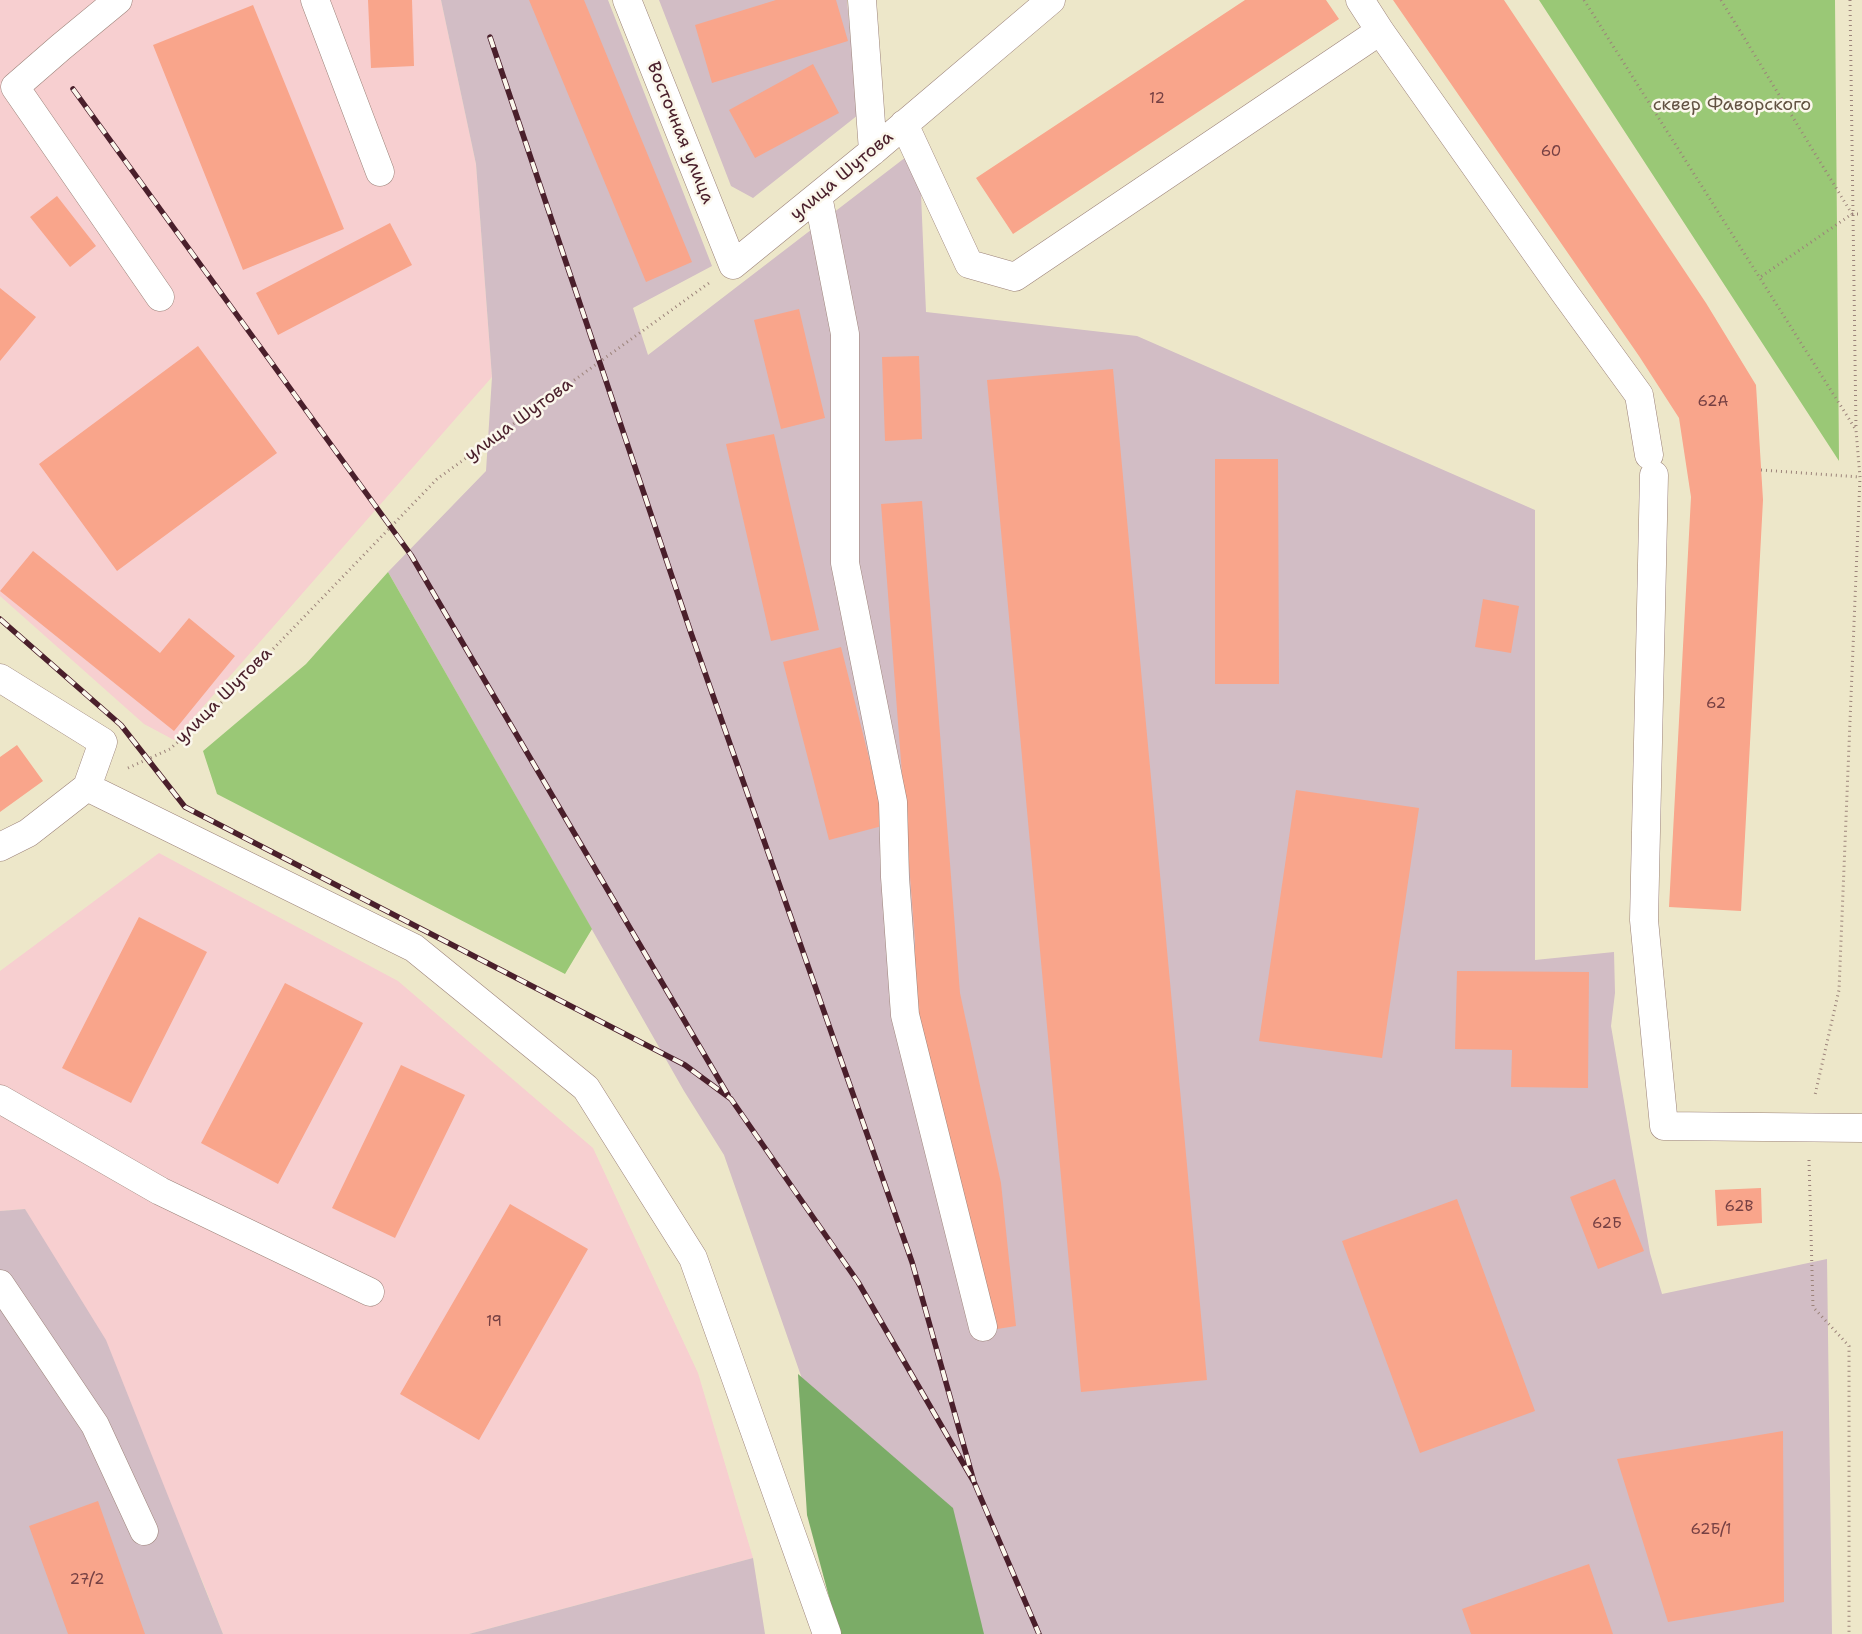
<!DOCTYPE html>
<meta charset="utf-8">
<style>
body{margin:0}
canvas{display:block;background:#ede7c9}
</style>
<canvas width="1862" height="1634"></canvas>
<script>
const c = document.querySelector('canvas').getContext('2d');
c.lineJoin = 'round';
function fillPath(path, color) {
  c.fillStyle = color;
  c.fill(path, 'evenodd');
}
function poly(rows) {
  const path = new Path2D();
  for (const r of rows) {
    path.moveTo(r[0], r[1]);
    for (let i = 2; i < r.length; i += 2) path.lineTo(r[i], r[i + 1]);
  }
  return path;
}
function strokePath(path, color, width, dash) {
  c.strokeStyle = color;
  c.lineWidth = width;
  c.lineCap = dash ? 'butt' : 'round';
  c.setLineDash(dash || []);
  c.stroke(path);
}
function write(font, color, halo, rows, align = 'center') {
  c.font = font + ' "Shantell Sans",sans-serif';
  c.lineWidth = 5;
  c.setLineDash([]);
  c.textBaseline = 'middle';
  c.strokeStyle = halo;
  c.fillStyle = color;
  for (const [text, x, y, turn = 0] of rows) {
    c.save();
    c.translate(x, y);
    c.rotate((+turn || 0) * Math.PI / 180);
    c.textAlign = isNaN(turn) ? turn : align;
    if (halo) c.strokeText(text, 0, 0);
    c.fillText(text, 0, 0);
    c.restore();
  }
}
const built = poly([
 [0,0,441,0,476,164,492,377,174,740,144,724,0,596],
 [159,853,398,981,593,1148,698,1373,753,1558,469,1634,223,1634,202,1580,25,1209,0,1211,0,971]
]);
const industrial = poly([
 [441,0,608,0,712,266,633,308,648,355,919,147,926,312,1137,336,1535,510,1535,960,1614,952,1615,993,1611,1026,1650,1253,1662,1294,1827,1259,1832,1634,891,1634,724,1155,684,1091,388,572,486,471,492,377,476,164],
 [659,0,847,0,858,115,753,198,731,186],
 [25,1209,106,1340,223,1634,0,1634,0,1211],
 [753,1558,765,1634,469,1634]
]);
const green = poly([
 [1539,0,1835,0,1839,461],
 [388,572,592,929,565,974,217,794,203,751,306,664]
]);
const forest = poly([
 [798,1374,953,1508,984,1634,839,1634,807,1515]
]);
const building = poly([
 [368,0,412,0,414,66,371,68],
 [529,0,584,0,692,262,646,282],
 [776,0,836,0,848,41,712,83,695,25],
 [1245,0,1326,0,1339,19,1013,234,976,178],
 [1393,0,1504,0,1706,303,1756,385,1763,500,1741,911,1669,907,1691,497,1679,418,1639,356],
 [253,5,344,229,243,270,153,45],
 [813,64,839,113,755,158,729,110],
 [57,196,96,246,70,267,30,217],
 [390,223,412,265,278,335,256,293],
 [0,288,36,317,0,361],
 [799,309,825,418,781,429,754,320],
 [198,346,277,453,117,571,39,464],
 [919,356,922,439,885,441,882,357],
 [1113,369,1207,1380,1081,1392,987,380],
 [774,434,819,630,771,641,726,444],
 [1215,459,1278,459,1279,684,1215,684],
 [922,501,960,993,1001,1183,1016,1326,991,1330,915,1006,915,941,881,504],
 [33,551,160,653,189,618,235,656,174,731,0,591],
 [1483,599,1519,606,1511,653,1475,647],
 [841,647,886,825,829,840,783,662],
 [17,745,43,781,0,812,0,757],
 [1296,790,1419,808,1382,1058,1259,1041],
 [139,917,207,952,131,1103,62,1068],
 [1457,971,1589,972,1588,1088,1511,1087,1512,1050,1455,1049],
 [285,983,363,1023,278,1184,201,1143],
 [401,1065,465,1095,395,1238,332,1208],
 [1615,1179,1644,1251,1598,1269,1570,1197],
 [1761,1188,1762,1223,1717,1226,1715,1190],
 [1457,1199,1535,1411,1420,1453,1342,1241],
 [510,1204,588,1249,479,1440,400,1394],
 [1783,1431,1784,1602,1668,1622,1617,1459],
 [98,1501,145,1634,68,1634,29,1526],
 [1589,1564,1613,1634,1471,1634,1462,1609]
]);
const path = poly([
 [1584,0,1856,430,1860,477,1839,990,1815,1095],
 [1721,0,1852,214,1759,278],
 [1850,0,1856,429],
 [1852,214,1862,214],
 [1761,470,1860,477],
 [128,768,170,749,220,704,437,479,709,283],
 [1809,1160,1813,1307,1849,1346,1849,1634]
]);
const minor = poly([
 [118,0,61,47,15,87,160,297],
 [315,0,380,172],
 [627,0,733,265,873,151,1051,0],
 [862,0,873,151],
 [1360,0,1380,31,1564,292,1639,395,1649,455],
 [904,124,969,264,1015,277,1380,31],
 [818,196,845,334,845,563,893,802,895,877,905,1015,983,1327],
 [1654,475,1644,920,1664,1126,1862,1128],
 [0,678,103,742,87,787],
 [87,787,414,948,586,1088,693,1258,827,1634],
 [0,847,28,833,87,787],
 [0,1099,160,1191,370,1292],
 [0,1284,95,1425,144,1531]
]);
const rail = poly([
 [490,37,691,633,912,1262,974,1482],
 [73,89,411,555,728,1095],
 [0,619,121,725,185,807,685,1065,731,1099,858,1282,974,1482,1039,1634]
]);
const numberNames = [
 ["12",1157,99],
 ["60",1551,152],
 ["62А",1713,402],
 ["62",1716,704],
 ["62В",1739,1207],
 ["62Б",1607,1224],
 ["19",494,1322],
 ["62Б/1",1711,1530],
 ["27/2",87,1580]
];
const parkNames = [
 ["сквер Фаворского",1732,105]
];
const streetNames = [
 ["Восточная улица",680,133,68],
 ["улица Шутова",842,176,-40],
 ["улица Шутова",519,420,-36],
 ["улица Шутова",224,696,-45]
];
fillPath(built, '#f7cfd0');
fillPath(industrial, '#d2bdc5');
fillPath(green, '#9ac876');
fillPath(forest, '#7bac67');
fillPath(building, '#f9a58b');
strokePath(minor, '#9c837a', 29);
strokePath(path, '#9c837a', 3, [1, 4]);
strokePath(minor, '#fff', 28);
strokePath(rail, '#4a1f2b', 5.5);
strokePath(rail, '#fbf7ec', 4, [11]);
write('15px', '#764043', null, numberNames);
write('18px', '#625242', '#fbf7ec', parkNames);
write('18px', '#4a1f2b', '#fbf7ec', streetNames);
</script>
